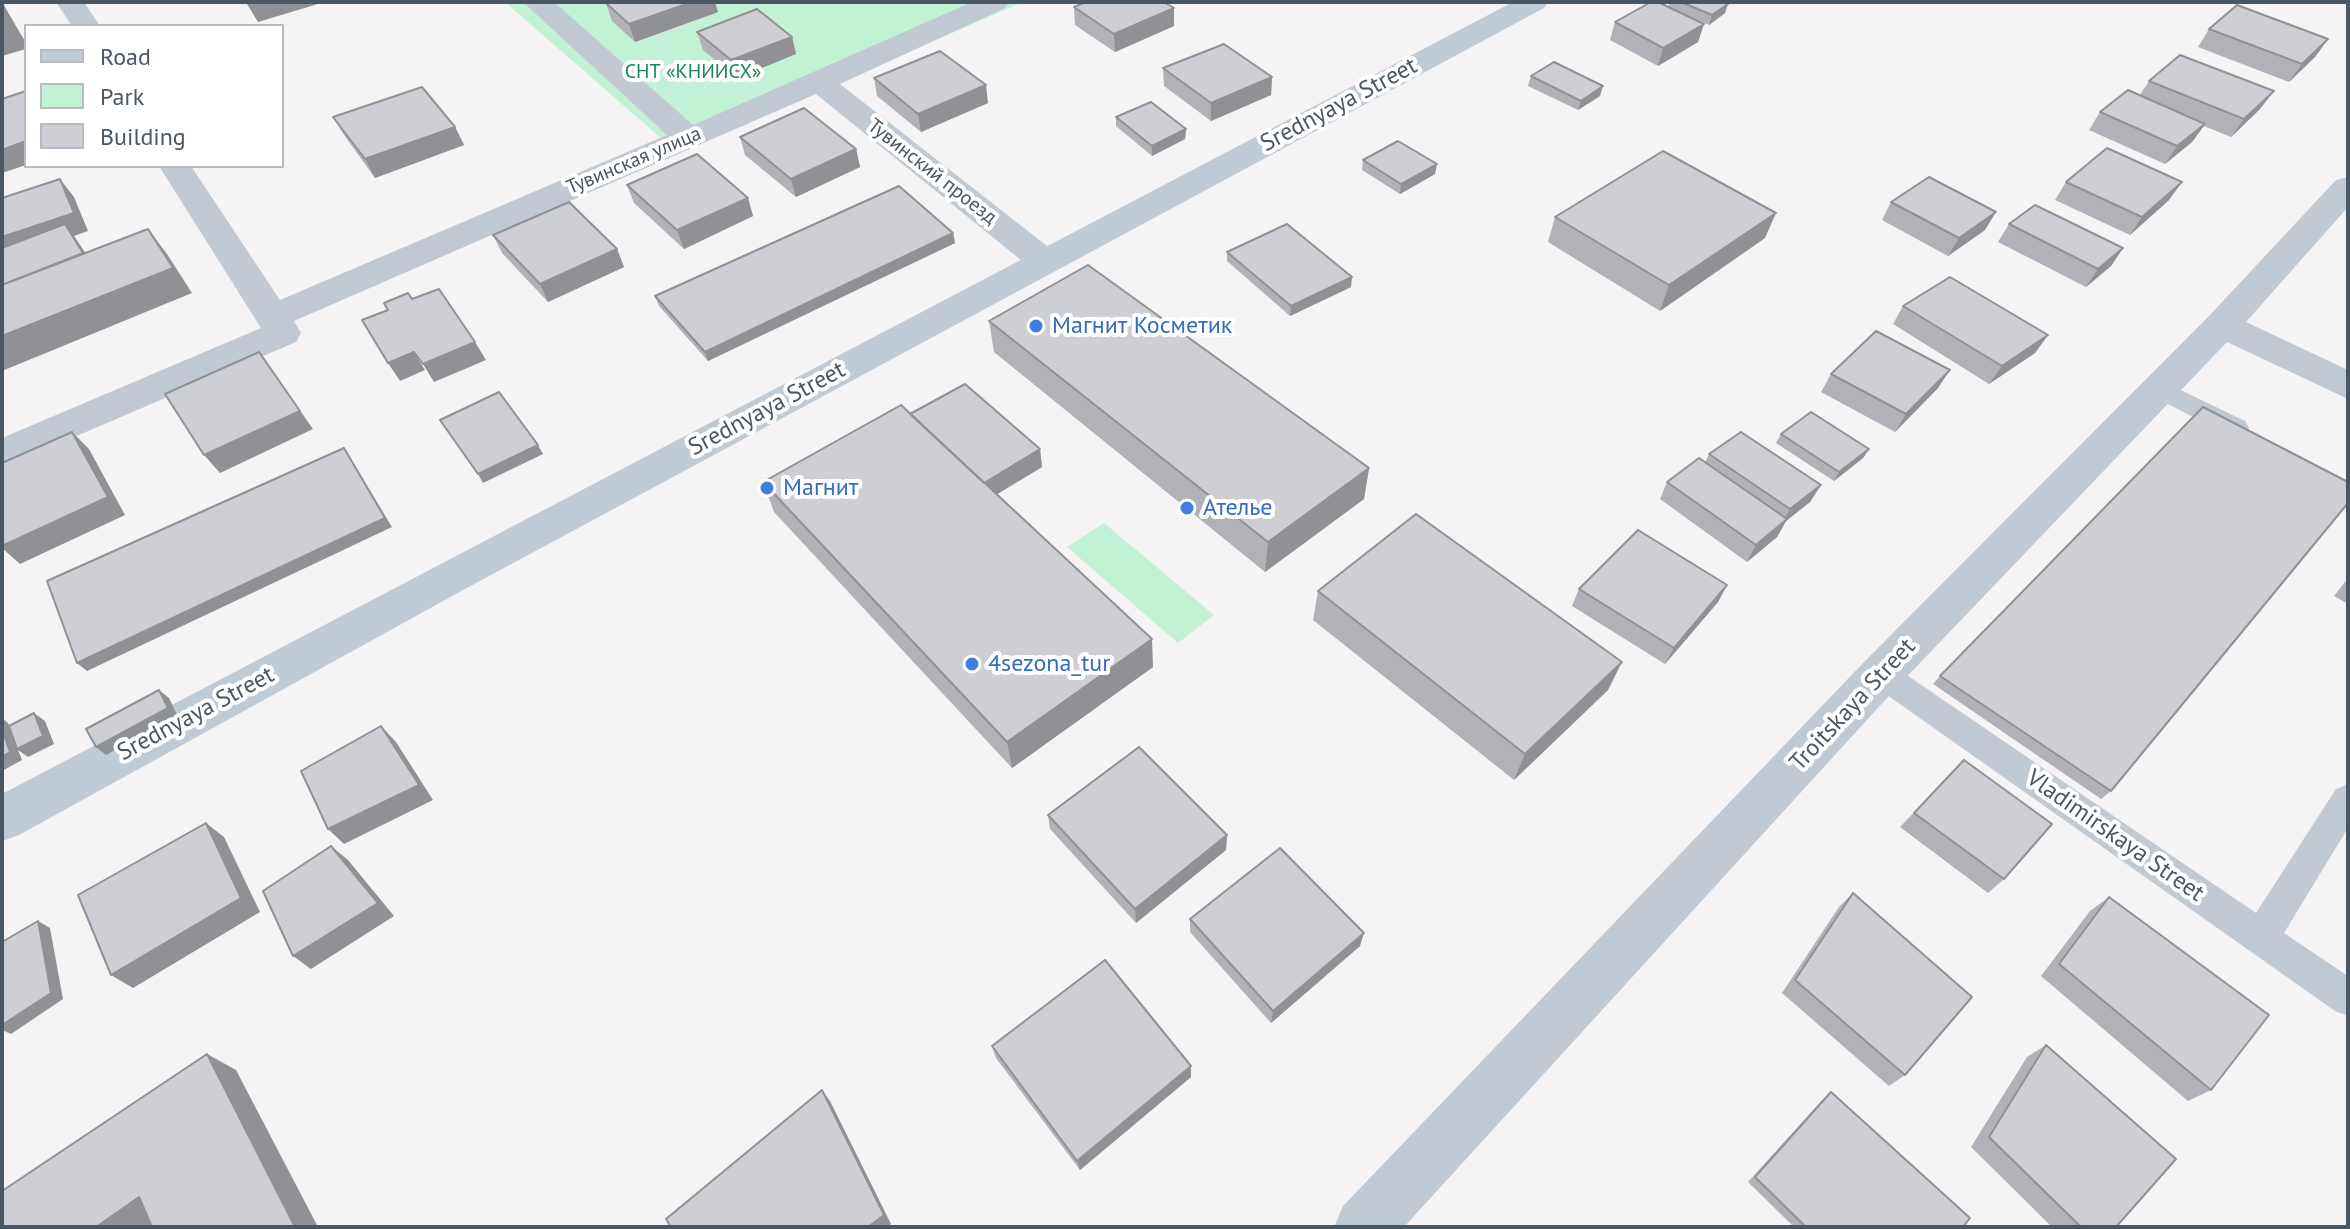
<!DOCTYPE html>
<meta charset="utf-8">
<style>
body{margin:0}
#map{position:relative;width:2350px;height:1229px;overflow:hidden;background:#f5f3f3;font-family:"PT Sans",sans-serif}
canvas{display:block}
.frame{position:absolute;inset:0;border:4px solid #4a5661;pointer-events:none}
.legend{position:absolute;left:24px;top:24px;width:260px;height:144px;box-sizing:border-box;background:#fff;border:2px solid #b7bbc0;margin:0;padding:10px 14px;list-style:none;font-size:24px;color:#4a5661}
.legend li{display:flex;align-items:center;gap:16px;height:40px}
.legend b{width:40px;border:2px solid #b7bbc0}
</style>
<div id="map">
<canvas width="2350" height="1229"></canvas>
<div class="frame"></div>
<ul class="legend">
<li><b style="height:10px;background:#c1cbd6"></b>Road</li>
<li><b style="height:22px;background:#c3f1d5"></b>Park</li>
<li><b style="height:22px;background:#cdcfd5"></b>Building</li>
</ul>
</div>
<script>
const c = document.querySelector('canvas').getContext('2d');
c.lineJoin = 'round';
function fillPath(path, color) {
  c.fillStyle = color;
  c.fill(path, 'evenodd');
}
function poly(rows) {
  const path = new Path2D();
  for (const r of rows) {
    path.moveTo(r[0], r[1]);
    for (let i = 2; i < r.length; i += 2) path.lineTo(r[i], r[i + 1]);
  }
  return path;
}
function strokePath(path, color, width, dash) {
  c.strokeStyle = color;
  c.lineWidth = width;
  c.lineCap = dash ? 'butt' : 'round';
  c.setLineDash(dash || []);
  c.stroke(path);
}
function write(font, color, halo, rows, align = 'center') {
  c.font = font + ' "PT Sans",sans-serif';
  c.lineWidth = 8;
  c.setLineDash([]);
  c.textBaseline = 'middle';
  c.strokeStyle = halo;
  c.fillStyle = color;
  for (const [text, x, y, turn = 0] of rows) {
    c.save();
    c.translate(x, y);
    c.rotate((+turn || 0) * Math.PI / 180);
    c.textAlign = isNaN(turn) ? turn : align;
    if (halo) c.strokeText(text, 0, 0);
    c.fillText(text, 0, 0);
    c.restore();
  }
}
const green = poly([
 [505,2,1023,2,678,153],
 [1104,523,1214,615,1178,643,1067,547]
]);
const lane = poly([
 [2160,380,2245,421,2249,428,2245,435,2236,438,2227,435,2151,395,2147,389,2151,383,2160,380],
 [1881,661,1892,665,2256,913,2336,789,2348,784,2348,828,2284,933,2348,976,2348,1016,2335,1011,1870,683,1865,674,1870,665,1881,661]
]);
const street = poly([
 [56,2,84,2,100,26,72,26,56,2],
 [523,2,554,2,693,125,972,2,1009,2,1005,8,840,84,1056,253,1061,261,1056,269,1044,272,1032,269,816,94,294,321,301,333,296,342,2,468,2,438,261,328,159,166,191,166,280,300,667,135,523,2],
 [2348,177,2348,207,2246,322,2348,370,2348,399,2227,342,1897,687,1404,1227,1334,1227,1343,1206,1865,661,2209,316,2336,180,2348,177]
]);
const secondary = poly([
 [1513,2,1548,2,1544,8,465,589,19,835,2,841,2,794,1513,2]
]);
const wall = poly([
 [1670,2,1724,2,1725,13,1709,25,1673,9,1704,24,1698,42,1658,66,1610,40,1615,22,1668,7],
 [606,3,718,12,635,42,612,21],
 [1074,7,1174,26,1115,52,1075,25],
 [2209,29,2328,39,2315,57,2289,82,2198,47],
 [697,32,792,37,796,54,737,78,703,50],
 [1163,68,1272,77,1271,95,1211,121,1164,86],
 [1531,76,1600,96,1578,110,1528,86],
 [874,78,988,103,921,132,877,96],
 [2149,81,2260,109,2231,137,2204,126,2192,142,2165,164,2089,130,2100,112,2140,95],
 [333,117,455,127,464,145,375,178,344,135],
 [1116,117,1186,129,1185,139,1152,156,1116,126],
 [740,137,856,149,860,167,796,197,745,155],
 [1363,160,1435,174,1400,194,1362,170],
 [2066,182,2169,200,2130,235,2055,200],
 [627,185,748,198,753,216,684,249,634,203],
 [1891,202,1985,230,1948,256,1882,220],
 [1555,217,1765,238,1660,311,1548,242],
 [2009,224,2123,248,2111,266,2086,287,1998,242],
 [953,233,955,243,708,361,659,306,655,296],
 [493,235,617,249,624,267,548,302,502,253],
 [1227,252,1351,287,1290,316,1227,261],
 [1903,306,2048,335,2035,353,1989,384,1893,324],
 [989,321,1369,468,1364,499,1265,572,994,352],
 [1831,374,1938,388,1895,432,1821,392],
 [910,414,1040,449,1042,467,997,494,1153,667,1012,768,774,512,763,482],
 [1781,434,1869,449,1863,458,1834,481,1776,443],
 [1709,454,1821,485,1810,502,1786,521,1777,537,1747,562,1660,499,1667,482,1705,463],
 [2348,578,2348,604,2334,596],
 [1727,585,1718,602,1665,664,1572,606,1579,589],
 [1318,591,1608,690,1514,780,1313,620],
 [1940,676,2111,791,2101,799,1933,684],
 [1964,760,2004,879,1988,893,1900,827],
 [1048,815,1227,835,1226,850,1136,923,1050,829],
 [1853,893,1905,1075,1889,1086,1782,993,1839,907],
 [2109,897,2211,1090,2188,1101,2041,976,2090,911],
 [1190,919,1360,946,1271,1023,1190,932],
 [2046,1045,2116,1227,2052,1227,1971,1147,2027,1057],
 [992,1046,1191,1066,1191,1077,1080,1170,996,1058],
 [1831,1092,1963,1227,1794,1227,1748,1182,1824,1098]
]);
const shadedWall = poly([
 [2,2,26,43,26,49,2,56],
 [255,2,317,2,318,4,258,22,247,4],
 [692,2,715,2,718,12,635,42,629,24],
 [1728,4,1725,13,1709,25,1712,15],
 [1174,8,1174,26,1115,52,1114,34],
 [1704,24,1698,42,1658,66,1663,48],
 [792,37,796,54,737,78,731,60],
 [2328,39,2315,57,2289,82,2302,64],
 [1272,77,1271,95,1211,121,1211,103],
 [986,85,988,103,921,132,918,114],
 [1603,86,1600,96,1578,110,1581,101],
 [2274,91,2260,109,2231,137,2244,119],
 [2205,124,2192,142,2165,164,2177,146],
 [455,127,464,145,375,178,365,159],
 [1186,129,1185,139,1152,156,1152,146],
 [26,141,26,165,2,173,2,150],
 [856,149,860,167,796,197,791,179],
 [1437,164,1435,174,1400,194,1401,184],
 [60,179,74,197,88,231,74,236,99,273,2,261,2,237],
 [2182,182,2169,200,2130,235,2142,217],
 [748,198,753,216,684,249,677,230],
 [1996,212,1985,230,1948,256,1959,238],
 [1776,213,1765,238,1660,311,1669,285],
 [148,229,167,254,192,293,2,371,2,336],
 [953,233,955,243,708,361,705,352],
 [2123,248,2111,266,2086,287,2098,269],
 [617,249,624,267,548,302,540,284],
 [1352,277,1351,287,1290,316,1291,306],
 [2048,335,2035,353,1989,384,2002,366],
 [475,342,486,360,434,382,423,364],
 [259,352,313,429,220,473,204,455],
 [414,352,425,370,400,381,388,363],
 [1950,370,1938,388,1895,432,1906,414],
 [72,432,89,449,125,515,20,564,2,548,2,546],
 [538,445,543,454,483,483,478,474],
 [344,448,392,527,87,671,77,663],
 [1040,449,1042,467,981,504,978,487],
 [1869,449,1863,458,1834,481,1839,472],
 [1369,468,1364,499,1265,572,1268,542],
 [1821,485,1810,502,1786,521,1777,537,1747,562,1756,545,1781,525,1790,509],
 [1727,585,1718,602,1665,664,1674,648],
 [1152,639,1153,667,1012,768,1007,742],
 [1622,662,1608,690,1514,780,1525,754],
 [159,690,169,698,178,717,106,755,96,747],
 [34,713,45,721,54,744,28,757,18,750,22,760,2,771,2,718,8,723,18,748],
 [381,726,396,742,433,800,344,844,328,829],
 [206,823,224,837,260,912,133,988,111,975],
 [1227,835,1226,850,1136,923,1135,909],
 [331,846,348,860,394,916,311,969,293,956],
 [38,921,50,928,63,999,11,1034,2,1030,2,1025],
 [1364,933,1360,946,1271,1023,1273,1011],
 [207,1054,236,1070,318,1227,295,1227],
 [1191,1066,1191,1077,1080,1170,1077,1161],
 [822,1090,830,1101,891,1224,887,1227,868,1227],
 [139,1197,172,1209,148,1227,96,1227]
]);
const building = poly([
 [610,2,692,2,629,24,606,3,610,2],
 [1086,2,1164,2,1174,8,1114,34,1074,7,1086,2],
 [1651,2,1658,2,1704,24,1663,48,1615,22,1651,2],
 [1681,2,1724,2,1728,4,1712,15,1681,2],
 [2237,5,2328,39,2302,64,2209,29,2237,5],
 [757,9,792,37,731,60,697,32,757,9],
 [1224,44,1272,77,1211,103,1163,68,1224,44],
 [940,51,986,85,918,114,874,78,940,51],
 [2180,55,2274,91,2244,119,2149,81,2180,55],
 [1554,62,1603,86,1581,101,1531,76,1554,62],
 [422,87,455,127,365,159,333,117,422,87],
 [2128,90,2205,124,2177,146,2100,112,2128,90],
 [26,91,26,141,2,150,2,99,26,91],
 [1151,102,1186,129,1152,146,1116,117,1151,102],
 [804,108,856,149,791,179,740,137,804,108],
 [1398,141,1437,164,1401,184,1363,160,1398,141],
 [2107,148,2182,182,2142,217,2066,182,2107,148],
 [1663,151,1776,213,1669,285,1555,217,1663,151],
 [697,154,748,198,677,230,627,185,697,154],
 [1929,177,1996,212,1959,238,1891,202,1929,177],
 [60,179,74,213,2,237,2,198,60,179],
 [899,186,953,233,705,352,655,296,899,186],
 [569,202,617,249,540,284,493,235,569,202],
 [2035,205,2123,248,2098,269,2009,224,2035,205],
 [65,224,83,253,2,285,2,248,65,224],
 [1287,224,1352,277,1291,306,1227,252,1287,224],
 [148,229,173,268,2,336,2,285,148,229],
 [1088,265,1369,468,1268,542,989,321,1088,265],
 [1950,277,2048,335,2002,366,1903,306,1950,277],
 [439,289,475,342,423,364,414,352,388,363,362,320,388,310,384,303,408,293,412,299,439,289],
 [1876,331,1950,370,1906,414,1831,374,1876,331],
 [259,352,300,411,204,455,165,394,259,352],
 [965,384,1040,449,984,483,910,414,965,384],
 [499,392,538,445,478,474,440,420,499,392],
 [901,405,1152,639,1007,742,763,482,901,405],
 [2203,407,2348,482,2348,503,2111,791,1940,676,2203,407],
 [1811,412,1869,449,1839,472,1781,434,1811,412],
 [72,432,108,497,2,546,2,463,72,432],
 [1741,432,1821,485,1790,509,1709,454,1741,432],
 [344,448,385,518,77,663,47,581,344,448],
 [1699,458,1787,519,1756,545,1667,482,1699,458],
 [1416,514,1622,662,1525,754,1318,591,1416,514],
 [1638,530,1727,585,1674,648,1579,589,1638,530],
 [159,690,168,708,96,747,86,729,159,690],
 [34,713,43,736,17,749,9,726,34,713],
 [381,726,419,785,328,829,301,771,381,726],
 [2,729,10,752,2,757,2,729],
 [1139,747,1227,835,1135,909,1048,815,1139,747],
 [1964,760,2052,824,2004,879,1914,813,1964,760],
 [206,823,241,898,111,975,78,895,206,823],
 [331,846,378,903,293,956,263,891,331,846],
 [1280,848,1364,933,1273,1011,1190,919,1280,848],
 [1853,893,1972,997,1905,1075,1795,980,1853,893],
 [2109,897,2269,1015,2211,1090,2059,964,2109,897],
 [38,921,51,993,2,1025,2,942,38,921],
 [1105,960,1191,1066,1077,1161,992,1046,1105,960],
 [2046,1045,2176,1159,2116,1227,2081,1227,1989,1137,2046,1045],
 [207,1054,295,1227,152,1227,139,1197,96,1227,2,1227,2,1191,207,1054],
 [822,1090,884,1215,868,1227,671,1227,666,1219,822,1090],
 [1831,1092,1970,1218,1963,1227,1806,1227,1755,1177,1831,1092]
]);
const markers = [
 [1036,326,8,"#3f7fe0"],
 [767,488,8,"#3f7fe0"],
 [1187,508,8,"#3f7fe0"],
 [972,664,8,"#3f7fe0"]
];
const farParknames = [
 ["СНТ «КНИИСХ»",693,72]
];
const farStreetnames = [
 ["Тувинская улица",634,161,-23],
 ["Тувинский проезд",932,172,38]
];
const streetNames = [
 ["Srednyaya Street",1339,105,-28],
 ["Srednyaya Street",767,409,-28],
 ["Troitskaya Street",1853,705,-47],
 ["Srednyaya Street",196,714,-28],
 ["Vladimirskaya Street",2115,836,35]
];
const shopNames = [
 ["Магнит Косметик",1052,326],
 ["Магнит",783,488],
 ["Ателье",1203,508],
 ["4sezona_tur",988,664]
];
fillPath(green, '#c3f1d5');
fillPath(lane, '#c1cad2');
fillPath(street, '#c1cad2');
fillPath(secondary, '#c1cbd6');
fillPath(wall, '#b0b2b7');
fillPath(shadedWall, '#909195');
fillPath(building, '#cdcfd5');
strokePath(building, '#909195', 2);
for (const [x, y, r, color] of markers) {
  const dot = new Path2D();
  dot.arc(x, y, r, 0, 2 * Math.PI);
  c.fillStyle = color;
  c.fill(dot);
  strokePath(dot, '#fff', 3);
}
write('20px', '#17864f', '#fff', farParknames);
write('20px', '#4a5661', '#fff', farStreetnames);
write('24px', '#4a5661', '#fff', streetNames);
write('24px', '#366cbe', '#fff', shopNames, 'left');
</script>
